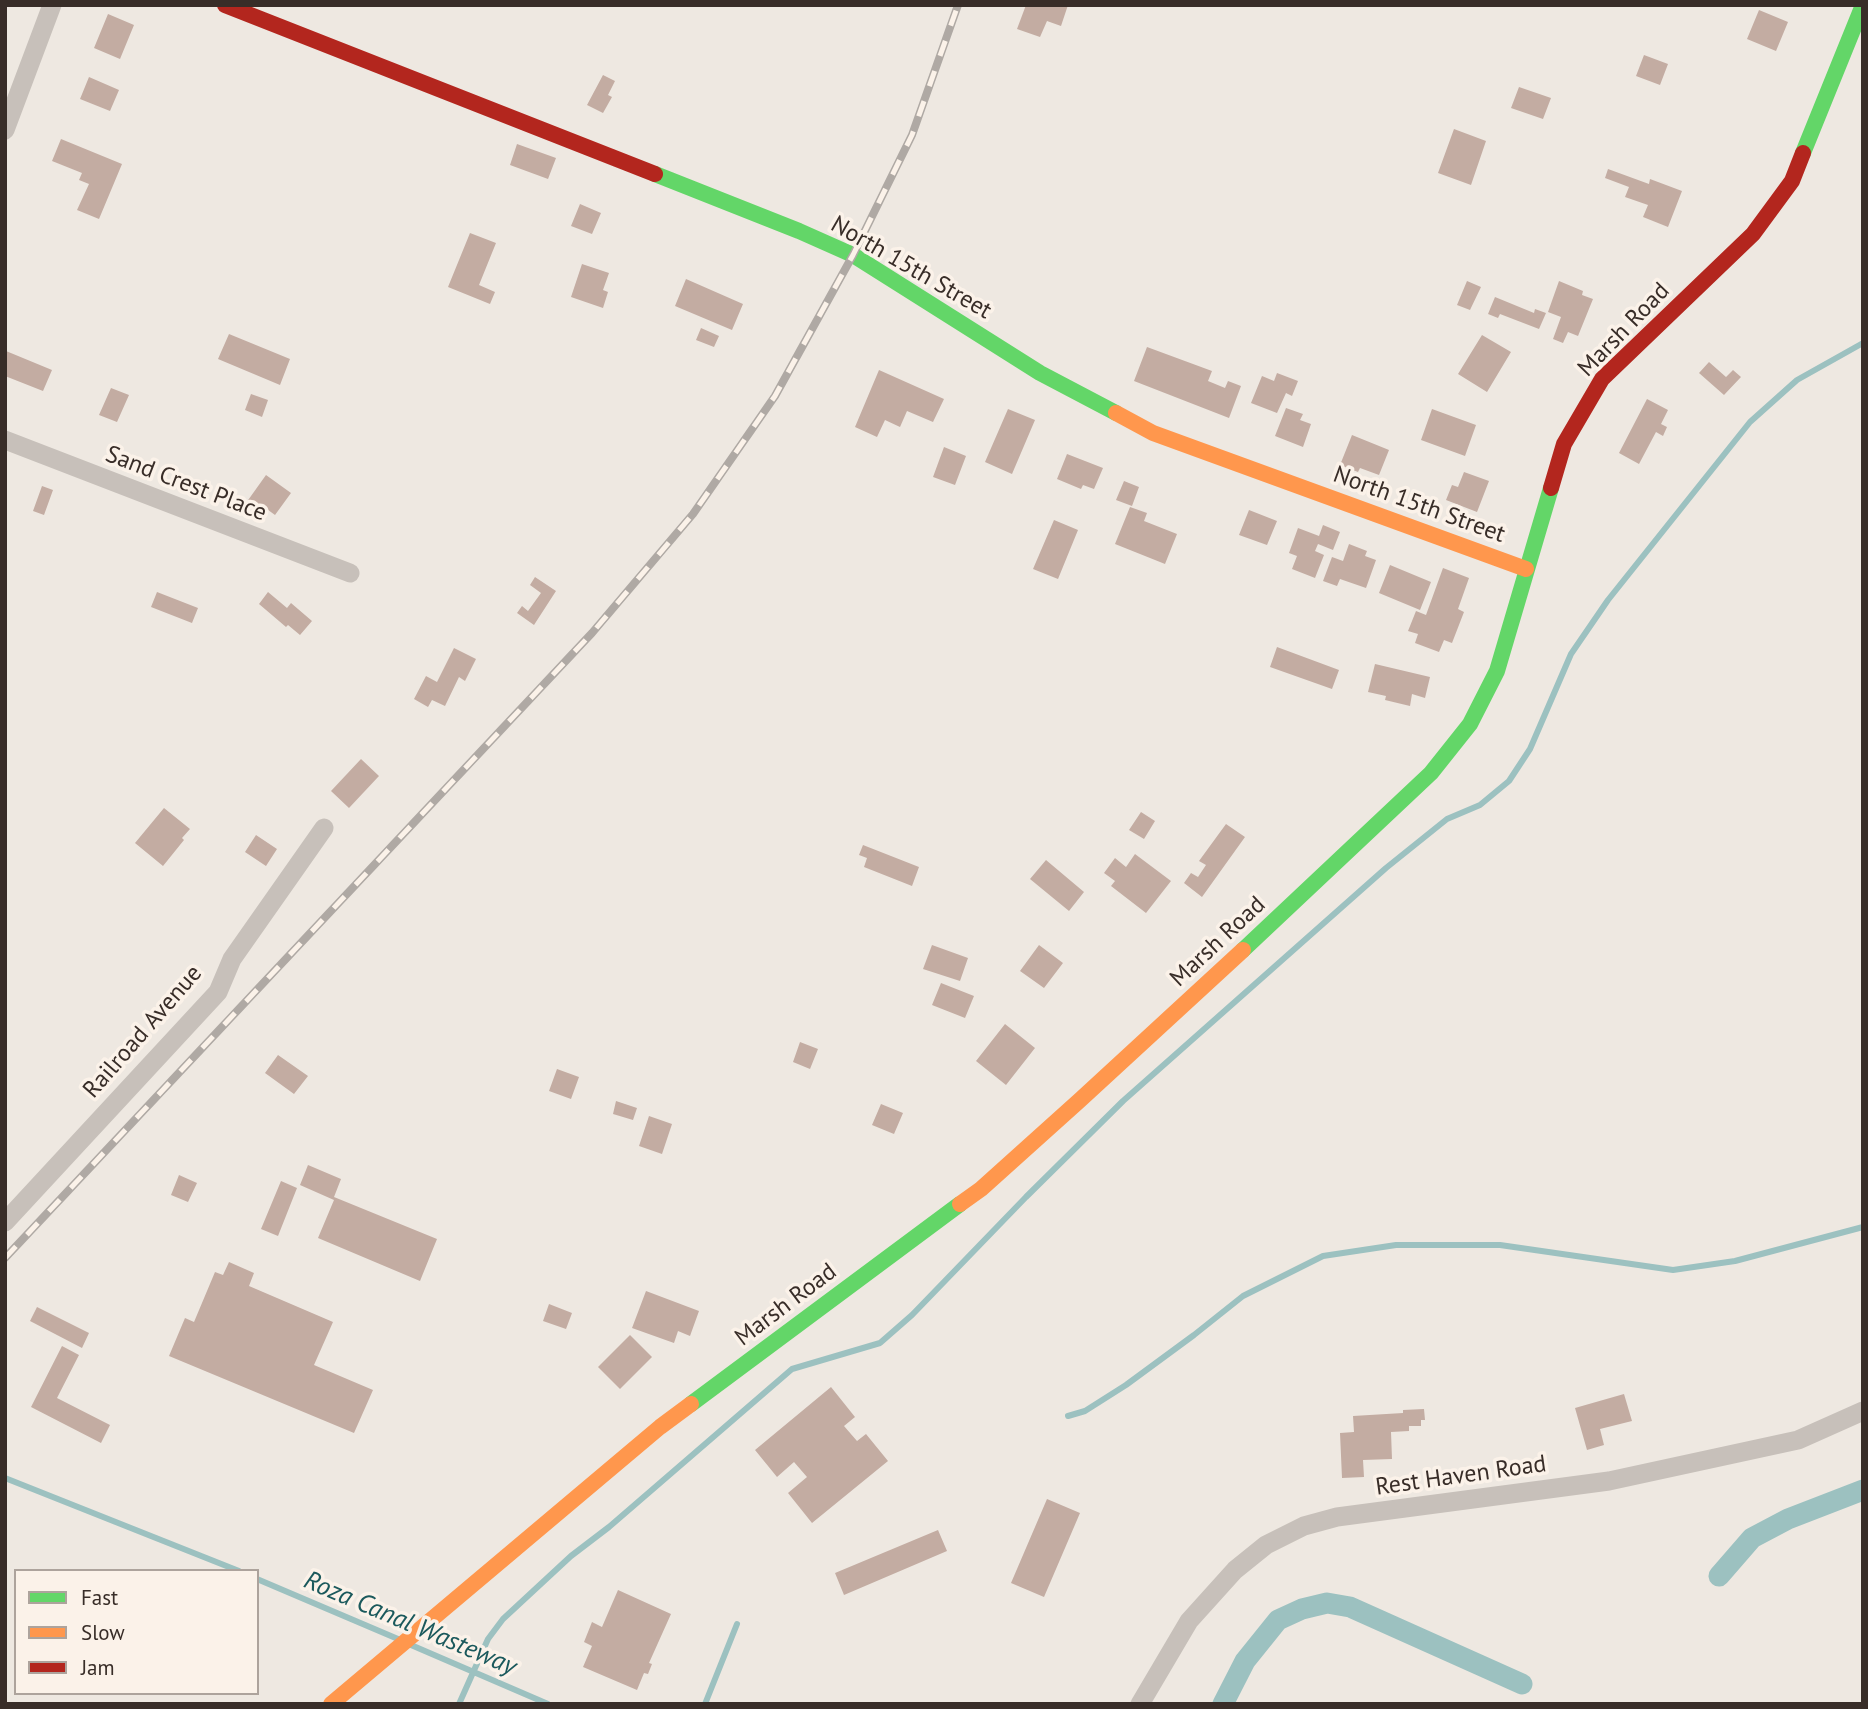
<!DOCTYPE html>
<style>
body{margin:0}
#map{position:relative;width:1868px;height:1709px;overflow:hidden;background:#eee8e1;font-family:"PT Sans",sans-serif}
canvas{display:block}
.frame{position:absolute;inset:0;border:7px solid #382d28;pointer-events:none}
.legend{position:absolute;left:14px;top:1569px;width:245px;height:126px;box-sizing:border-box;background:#fbf2e9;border:2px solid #ada39c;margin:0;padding:9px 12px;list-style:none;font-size:21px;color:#382d28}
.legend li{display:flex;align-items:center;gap:14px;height:35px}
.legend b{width:35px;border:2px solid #ada39c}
</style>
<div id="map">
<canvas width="1868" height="1709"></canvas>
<div class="frame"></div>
<ul class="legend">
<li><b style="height:9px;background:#63d668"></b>Fast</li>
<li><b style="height:9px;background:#ff974d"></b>Slow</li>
<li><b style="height:9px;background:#b3261e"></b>Jam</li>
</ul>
</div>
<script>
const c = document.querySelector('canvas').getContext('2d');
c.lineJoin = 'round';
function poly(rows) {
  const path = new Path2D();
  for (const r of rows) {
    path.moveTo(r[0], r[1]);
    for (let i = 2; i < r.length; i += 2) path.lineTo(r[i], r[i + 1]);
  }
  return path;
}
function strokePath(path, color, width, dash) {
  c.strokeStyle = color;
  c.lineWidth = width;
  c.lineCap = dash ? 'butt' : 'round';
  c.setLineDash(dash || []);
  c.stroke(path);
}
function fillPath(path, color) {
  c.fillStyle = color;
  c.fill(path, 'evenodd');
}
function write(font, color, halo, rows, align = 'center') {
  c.font = font + ' "PT Sans",sans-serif';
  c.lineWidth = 7;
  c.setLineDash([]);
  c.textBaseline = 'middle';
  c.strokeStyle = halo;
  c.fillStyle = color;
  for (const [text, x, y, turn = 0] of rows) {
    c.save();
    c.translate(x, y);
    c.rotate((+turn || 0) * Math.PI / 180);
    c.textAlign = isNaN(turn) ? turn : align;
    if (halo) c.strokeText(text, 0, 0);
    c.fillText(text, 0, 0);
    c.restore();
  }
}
const stream = poly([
 [1068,1416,1085,1411,1126,1385,1194,1335,1243,1296,1323,1256,1396,1245,1500,1245,1673,1270,1735,1261,1863,1227],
 [5,1478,239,1571],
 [257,1579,398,1639],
 [411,1645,548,1704],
 [459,1704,488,1639,503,1619,571,1556,609,1527,792,1369,880,1343,912,1315,1026,1197,1123,1101,1386,868,1447,819,1480,805,1509,781,1530,749,1571,654,1608,600,1750,422,1797,380,1863,343],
 [705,1704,737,1624]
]);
const canal = poly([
 [1719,1576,1752,1538,1788,1519,1863,1490],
 [1223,1704,1245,1661,1278,1620,1302,1609,1327,1603,1350,1607,1522,1684]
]);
const building = poly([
 [1026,5,1068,5,1061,26,1047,21,1040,37,1017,29],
 [1759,10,1788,22,1776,51,1747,39],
 [108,14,134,25,120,59,94,48],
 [1644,55,1668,64,1660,85,1636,76],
 [603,75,615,81,608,95,612,97,603,113,587,105],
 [89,77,119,90,110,111,80,99],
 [1519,87,1551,98,1543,119,1511,108],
 [1454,129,1486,141,1471,185,1438,173],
 [61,139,122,164,99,219,77,210,89,184,79,180,82,173,52,161],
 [517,144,556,158,548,179,510,165],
 [1608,169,1649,184,1650,179,1682,191,1668,227,1643,217,1648,205,1625,197,1629,187,1605,178],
 [580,204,601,213,592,234,571,226],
 [470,233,496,243,479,285,495,292,490,304,448,287],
 [582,264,609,273,603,290,608,292,603,308,571,297],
 [686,279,743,304,732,330,675,306],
 [1467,281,1481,287,1470,310,1457,305],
 [1559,281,1583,291,1582,295,1593,299,1578,336,1568,332,1563,343,1553,339,1561,317,1548,312],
 [1495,297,1534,313,1535,309,1546,313,1539,329,1500,314,1498,318,1488,314],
 [701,328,719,336,714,347,696,340],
 [229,334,290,359,280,385,218,359],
 [1482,335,1511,352,1487,392,1458,374],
 [1147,347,1212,371,1208,381,1225,388,1228,381,1241,386,1229,418,1134,381],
 [6,351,52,370,43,391,5,376],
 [1709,362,1726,377,1733,370,1741,377,1724,395,1699,373],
 [879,370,944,399,933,422,907,411,900,427,885,420,877,437,855,427],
 [1277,373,1298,381,1292,396,1286,393,1277,413,1251,403,1262,376,1274,381],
 [111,388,129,395,117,422,99,415],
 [251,394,268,400,262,417,245,410],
 [1647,399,1668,410,1661,424,1667,427,1663,436,1656,432,1639,464,1619,453],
 [1286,408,1303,414,1300,420,1311,424,1303,447,1275,436],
 [1008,409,1035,420,1012,474,985,462],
 [1432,409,1476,425,1465,456,1421,440],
 [1352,435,1389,450,1379,475,1360,468,1358,472,1340,465],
 [944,447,966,456,955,485,933,477],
 [1067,454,1103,468,1094,489,1083,485,1081,489,1057,479],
 [1464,472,1489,481,1477,512,1446,500,1452,485,1458,487],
 [266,475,291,493,275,515,264,507,260,513,246,503],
 [1124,481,1139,487,1132,506,1116,500],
 [42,486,53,490,44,515,33,511],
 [1130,507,1147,513,1144,521,1177,534,1165,564,1115,544],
 [1249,510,1277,521,1267,545,1239,535],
 [1054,520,1078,530,1058,579,1033,569],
 [1323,525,1340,532,1333,550,1318,544,1315,551,1324,555,1315,578,1292,569,1297,556,1289,553,1298,528,1319,536],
 [1349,544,1367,551,1365,556,1376,560,1366,588,1340,579,1337,586,1323,581,1332,557,1343,561],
 [1390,565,1431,582,1420,610,1379,593],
 [1443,568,1469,578,1458,609,1464,612,1452,643,1444,640,1439,652,1415,643,1418,634,1408,631,1416,611,1426,615],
 [535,577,556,591,534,625,517,613,522,606,528,611,541,593,530,585],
 [157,592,198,608,192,623,151,607],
 [268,592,287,608,291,603,312,621,300,635,288,625,286,627,259,604],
 [1277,647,1339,670,1332,689,1270,667],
 [454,648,476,659,465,681,459,677,445,706,432,700,428,707,414,699,426,676,437,682],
 [1375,664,1430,677,1425,698,1412,694,1410,706,1385,700,1386,696,1368,692],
 [361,759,379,776,349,808,331,791],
 [164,808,190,829,182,838,184,840,163,866,135,843],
 [1141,812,1155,821,1144,839,1129,830],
 [1226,824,1245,837,1202,897,1184,883,1191,873,1198,877,1206,865,1199,861],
 [256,835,277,849,266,866,245,852],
 [863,845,919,867,912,886,864,867,867,858,859,855],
 [1135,854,1171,881,1146,913,1111,886,1115,881,1104,873,1115,858,1126,867],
 [1046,860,1084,892,1069,911,1030,879],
 [932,945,968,958,960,981,923,969],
 [1039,945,1063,963,1044,988,1020,971],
 [941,983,974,996,965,1018,932,1005],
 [1005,1024,1035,1048,1006,1085,976,1061],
 [800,1042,818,1049,810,1069,793,1062],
 [278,1055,308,1076,294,1094,265,1073],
 [557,1069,579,1077,571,1099,549,1091],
 [616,1101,637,1108,633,1120,613,1114],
 [881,1104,903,1113,894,1134,872,1125],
 [649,1116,672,1124,662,1154,639,1146],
 [308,1165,341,1179,334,1197,437,1239,420,1281,318,1238,334,1200,300,1185],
 [179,1175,197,1183,188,1202,171,1195],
 [281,1181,297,1188,278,1236,261,1229],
 [229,1262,254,1273,249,1286,333,1322,314,1365,373,1390,354,1433,169,1356,185,1318,194,1322,215,1272,223,1275],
 [646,1291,699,1311,690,1336,678,1331,674,1343,632,1328],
 [549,1304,572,1313,566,1329,543,1321],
 [37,1307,89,1333,82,1348,30,1321],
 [630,1335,652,1357,620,1389,598,1367],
 [62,1346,79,1355,57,1398,110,1425,101,1443,31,1407],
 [831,1387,855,1417,844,1426,857,1441,866,1434,888,1461,812,1523,788,1493,807,1477,794,1462,777,1477,755,1450],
 [1624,1394,1632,1421,1600,1429,1604,1445,1587,1450,1575,1408],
 [1424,1409,1425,1420,1421,1420,1421,1426,1409,1426,1409,1431,1391,1432,1392,1459,1363,1460,1364,1477,1342,1478,1340,1433,1354,1432,1353,1416,1403,1413,1403,1410],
 [1047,1499,1080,1513,1044,1597,1011,1583],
 [938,1530,947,1551,844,1595,835,1573],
 [618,1590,671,1614,649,1663,652,1664,648,1674,644,1673,637,1690,583,1667,592,1646,584,1642,592,1622,602,1627]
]);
const street = poly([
 [5,130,52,5],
 [5,440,350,573],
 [5,1222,218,992,232,959,324,828],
 [1140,1704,1189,1621,1235,1570,1266,1545,1304,1526,1337,1517,1609,1481,1798,1440,1863,1411]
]);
const fast = poly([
 [1803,153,1863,5],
 [655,174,799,231,853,255,1040,373,1116,413],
 [1243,950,1431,773,1470,724,1497,671,1551,488],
 [691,1404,960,1204]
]);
const slow = poly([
 [1116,413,1153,433,1526,569],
 [960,1204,981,1189,1080,1100,1243,950],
 [331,1704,660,1427,691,1404]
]);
const jam = poly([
 [225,5,655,174],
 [1551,488,1564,444,1602,379,1753,234,1792,181,1803,153]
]);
const rail = poly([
 [5,1258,592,633,693,514,775,396,853,255,912,135,958,5]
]);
const streetNames = [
 ["North 15th Street",911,268,30],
 ["Marsh Road",1624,330,-46],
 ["Sand Crest Place",186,484,21],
 ["North 15th Street",1419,505,20],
 ["Marsh Road",1218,942,-43],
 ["Railroad Avenue",143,1032,-49],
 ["Marsh Road",786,1305,-37],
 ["Rest Haven Road",1461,1476,-8]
];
const waterNames = [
 ["Roza Canal Wasteway",410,1624,23]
];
strokePath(stream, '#9cc1c0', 6);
strokePath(canal, '#9cc1c0', 21);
fillPath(building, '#c3aca2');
strokePath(street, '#c7c0ba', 19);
strokePath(fast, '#63d668', 16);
strokePath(slow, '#ff974d', 16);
strokePath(jam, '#b3261e', 16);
strokePath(rail, '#afa9a4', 8);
strokePath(rail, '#fbf2e9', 5, [16]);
write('24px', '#382d28', '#fbf2e9', streetNames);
write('italic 26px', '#1b595c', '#fbf2e9', waterNames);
</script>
